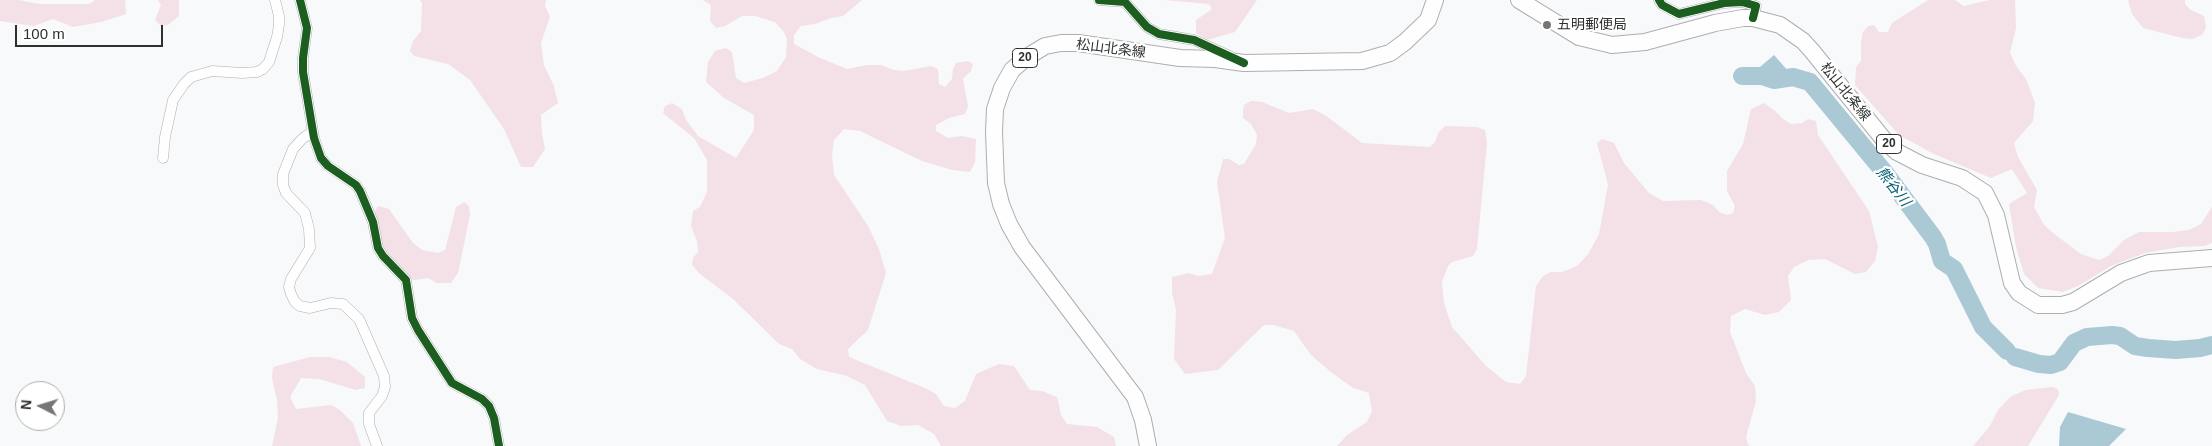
<!DOCTYPE html>
<meta charset="utf-8">
<style>
body{margin:0}
#map{position:relative;width:2212px;height:446px;overflow:hidden;background:#f7f9fb;font-family:Helvetica,sans-serif}
canvas{display:block}
.north{position:absolute;left:15px;top:381px;width:50px;height:50px;box-sizing:border-box;background:#fff;border:1px solid #abacac;border-radius:50%;rotate:275deg;font-size:14px;font-weight:700;line-height:20px;text-align:center;color:#2e3030}
.north::after{content:'';display:block;margin:auto;width:18px;height:22px;background:#747677;clip-path:polygon(50% 0,100% 100%,50% 72%,0 100%)}
.scale{position:absolute;left:15px;top:25px;width:148px;height:22px;box-sizing:border-box;border:2px solid #2e3030;border-top:0;padding-left:6px;font-size:15px;line-height:18px;white-space:nowrap;color:#2e3030;-webkit-text-stroke:4px #fff;paint-order:stroke}
</style>
<div id="map">
<canvas width="2212" height="446"></canvas>
<div class="north">N</div>
<div class="scale">100 m</div>
</div>
<script>
const c = document.querySelector('canvas').getContext('2d');
c.lineJoin = 'round';
function fillPath(path, color) {
  c.fillStyle = color;
  c.fill(path, 'evenodd');
}
function poly(rows) {
  const path = new Path2D();
  for (const r of rows) {
    path.moveTo(r[0], r[1]);
    for (let i = 2; i < r.length; i += 2) path.lineTo(r[i], r[i + 1]);
  }
  return path;
}
function strokePath(path, color, width, dash) {
  c.strokeStyle = color;
  c.lineWidth = width;
  c.lineCap = dash ? 'butt' : 'round';
  c.setLineDash(dash || []);
  c.stroke(path);
}
function write(font, color, halo, rows, align = 'center') {
  c.font = font + ' Helvetica,"Noto Sans JP",sans-serif';
  c.lineWidth = 4.5;
  c.setLineDash([]);
  c.textBaseline = 'middle';
  c.strokeStyle = halo;
  c.fillStyle = color;
  for (const [text, x, y, turn = 0] of rows) {
    c.save();
    c.translate(x, y);
    c.rotate((+turn || 0) * Math.PI / 180);
    c.textAlign = isNaN(turn) ? turn : align;
    if (halo) c.strokeText(text, 0, 0);
    c.fillText(text, 0, 0);
    c.restore();
  }
}
const green = poly([
 [0,0,19,0,39,4,90,4,95,0,125,0,126,14,101,22,73,27,53,19,34,26,0,21],
 [158,0,179,0,179,16,168,25,161,26,155,20,161,5],
 [420,0,546,0,545,6,550,17,541,43,544,65,554,86,558,103,541,115,542,134,545,149,533,167,521,167,504,129,470,80,448,64,414,56,410,51,413,41,421,31,422,3],
 [703,0,862,0,843,16,831,18,815,24,801,26,794,35,794,44,820,58,847,69,867,65,881,65,894,70,904,71,931,66,938,69,939,84,945,87,952,79,953,69,956,63,968,61,973,64,971,71,963,79,968,106,965,114,949,118,936,125,936,131,948,138,962,136,976,139,975,162,970,172,952,170,922,161,860,131,844,129,834,140,832,155,834,175,868,226,879,249,886,273,868,330,848,349,849,357,925,388,936,394,944,406,955,408,965,401,976,374,999,364,1014,366,1030,390,1042,391,1057,397,1061,415,1067,424,1097,427,1114,437,1116,446,941,446,934,434,918,425,901,426,887,421,865,385,847,376,817,369,800,359,792,349,779,344,733,299,700,274,692,265,693,258,698,252,697,241,691,226,693,211,700,207,707,192,707,160,694,138,663,113,665,106,672,103,682,109,686,120,698,136,736,158,754,130,754,115,724,98,706,82,708,62,715,51,726,48,732,52,736,78,744,83,763,78,777,71,786,57,787,40,784,32,775,22,755,16,742,16,725,26,716,28,710,21,711,5],
 [1164,0,1257,0,1235,32,1207,40,1196,33,1196,20,1212,9,1209,4],
 [1928,0,1955,0,1964,6,1990,0,2015,0,2016,28,2010,53,2016,66,2026,79,2035,103,2033,121,2014,143,2018,157,2037,190,2034,207,2044,225,2057,236,2081,254,2099,260,2108,256,2124,240,2139,232,2173,232,2189,230,2201,224,2212,207,2212,243,2204,246,2179,247,2145,253,2111,266,2078,286,2063,292,2038,288,2024,274,2016,247,2009,204,2027,193,2012,169,1991,178,1934,154,1899,135,1855,85,1856,67,1861,61,1861,43,1863,32,1868,26,1874,25,1879,32,1888,32,1892,23],
 [2128,0,2185,0,2185,4,2191,10,2204,16,2206,27,2203,34,2193,39,2182,38,2143,28,2132,14],
 [1251,101,1262,102,1289,113,1313,109,1325,115,1362,143,1430,147,1435,142,1438,133,1445,126,1477,127,1485,130,1487,143,1477,249,1473,256,1452,262,1448,266,1442,282,1444,303,1452,327,1486,366,1506,382,1520,384,1526,376,1536,286,1543,276,1551,272,1562,272,1577,266,1589,253,1599,234,1608,185,1597,143,1602,139,1614,143,1624,163,1649,193,1663,201,1701,200,1713,205,1719,212,1727,215,1733,213,1735,206,1727,191,1727,171,1743,144,1751,109,1764,103,1775,111,1783,119,1791,124,1802,123,1808,119,1816,121,1818,135,1869,211,1878,247,1875,261,1866,272,1855,274,1825,259,1808,260,1794,267,1788,276,1791,300,1779,312,1765,315,1745,309,1731,316,1730,332,1746,373,1755,386,1756,401,1746,437,1748,445,1751,446,1337,446,1347,435,1367,422,1372,411,1369,393,1353,388,1331,372,1311,355,1294,331,1274,325,1264,325,1218,370,1185,374,1174,359,1176,310,1172,293,1172,277,1189,273,1198,276,1212,274,1225,238,1217,182,1223,159,1229,159,1239,165,1244,164,1256,144,1257,135,1251,124,1243,118,1243,110,1244,105],
 [464,202,469,206,470,215,458,273,451,283,437,283,428,278,415,280,406,278,386,265,373,214,378,206,389,209,413,243,422,250,438,253,445,250,456,207],
 [310,357,329,357,347,362,365,377,365,388,356,390,319,379,301,378,290,397,296,409,331,405,340,410,353,423,361,446,272,446,278,418,277,400,272,378,273,367],
 [2052,387,2058,389,2059,395,2028,446,1973,446,1990,426,1998,410,2011,396,2026,390]
]);
const water = poly([
 [1774,55,1789,72,1779,75,1766,74,1760,67],
 [2068,412,2126,429,2109,446,2059,446,2060,427]
]);
const river = poly([
 [1742,76,1762,76,1774,80,1793,77,1810,82,1885,173,1933,237,1937,244,1942,261,1954,269,1983,327,2007,351],
 [2015,357,2039,364,2051,365,2060,362,2074,343,2087,337,2112,335,2120,336,2135,346,2148,348,2176,350,2200,348,2212,345]
]);
const minor = poly([
 [300,0,307,28,303,58,303,72,314,138,321,158,328,166,356,185,360,191,373,222,378,248,383,256,406,280,412,318,418,330,452,383,482,399,489,406,494,418,499,446],
 [1099,0,1125,2,1147,27,1159,34,1194,40,1230,56],
 [1659,0,1662,5,1679,14,1724,3,1742,2,1756,6,1753,18],
 [313,131,302,139,293,149,283,174,283,185,286,193,305,213,309,229,310,248,291,279,289,287,291,294,295,302,300,306,310,308,331,303,343,304,359,319,384,376,385,387,382,396,369,413,369,424,377,446],
 [163,158,165,137,173,100,184,84,191,77,212,71,242,73,257,72,263,69,269,62,277,37,279,25,279,16,275,0]
]);
const primary = poly([
 [1519,0,1579,37,1612,45,1645,42,1715,23,1743,18,1753,18,1780,25,1803,41,1812,51,1885,141,1897,152,1922,165,1962,178,1985,193,1996,215,2012,283,2019,293,2038,305,2062,305,2073,302,2121,273,2149,263,2212,258],
 [1148,446,1143,420,1135,397,1022,247,1009,224,1001,204,996,183,994,132,995,109,1002,88,1012,70,1027,57,1045,46,1061,43,1078,43,1180,58,1215,59,1244,63,1362,61,1390,53,1405,42,1428,20,1435,0]
]);
const cycleway = poly([
 [300,0,307,28,303,58,303,72,314,138,321,158,328,166,356,185,360,191,373,222,378,248,383,256,406,280,412,318,418,330,452,383,482,399,489,406,494,418,499,446],
 [1099,0,1125,2,1147,27,1159,34,1194,40,1244,63],
 [1659,0,1662,5,1679,14,1724,3,1742,2,1756,6,1753,18]
]);
const markers = [
 [1547,25,5,"#747677"]
];
const shields = [
 [1025,58,25],
 [1889,144,25]
];
const shieldNames = [
 ["20",1025,58],
 ["20",1889,144]
];
const poiNames = [
 ["五明郵便局",1557,25]
];
const streetNames = [
 ["松山北条線",1111,49,7],
 ["松山北条線",1845,92,51]
];
const waterNames = [
 ["熊谷川",1893,187,52]
];
fillPath(green, '#f3e1e7');
fillPath(water, '#aac9d4');
strokePath(river, '#aac9d4', 18);
strokePath(minor, '#adaeb0', 11);
strokePath(primary, '#adaeb0', 18);
strokePath(minor, '#fefefe', 10);
strokePath(primary, '#fefefe', 16);
strokePath(cycleway, '#1b5e20', 8);
for (const [x, y, r, color] of markers) {
  const dot = new Path2D();
  dot.arc(x, y, r, 0, 2 * Math.PI);
  c.fillStyle = color;
  c.fill(dot);
  strokePath(dot, '#fff', 2);
}
for (const [x, y, w] of shields) {
  const box = new Path2D();
  box.roundRect(x - w / 2, y - 9.5, w, 19, 4);
  c.fillStyle = '#fff';
  c.fill(box);
  strokePath(box, '#2e3030', 1);
}
write('bold 12px', '#2e3030', null, shieldNames);
write('14px', '#2e3030', '#fff', poiNames, 'left');
write('14px', '#2e3030', '#fff', streetNames);
write('italic 15px', '#046074', '#fff', waterNames);
</script>
